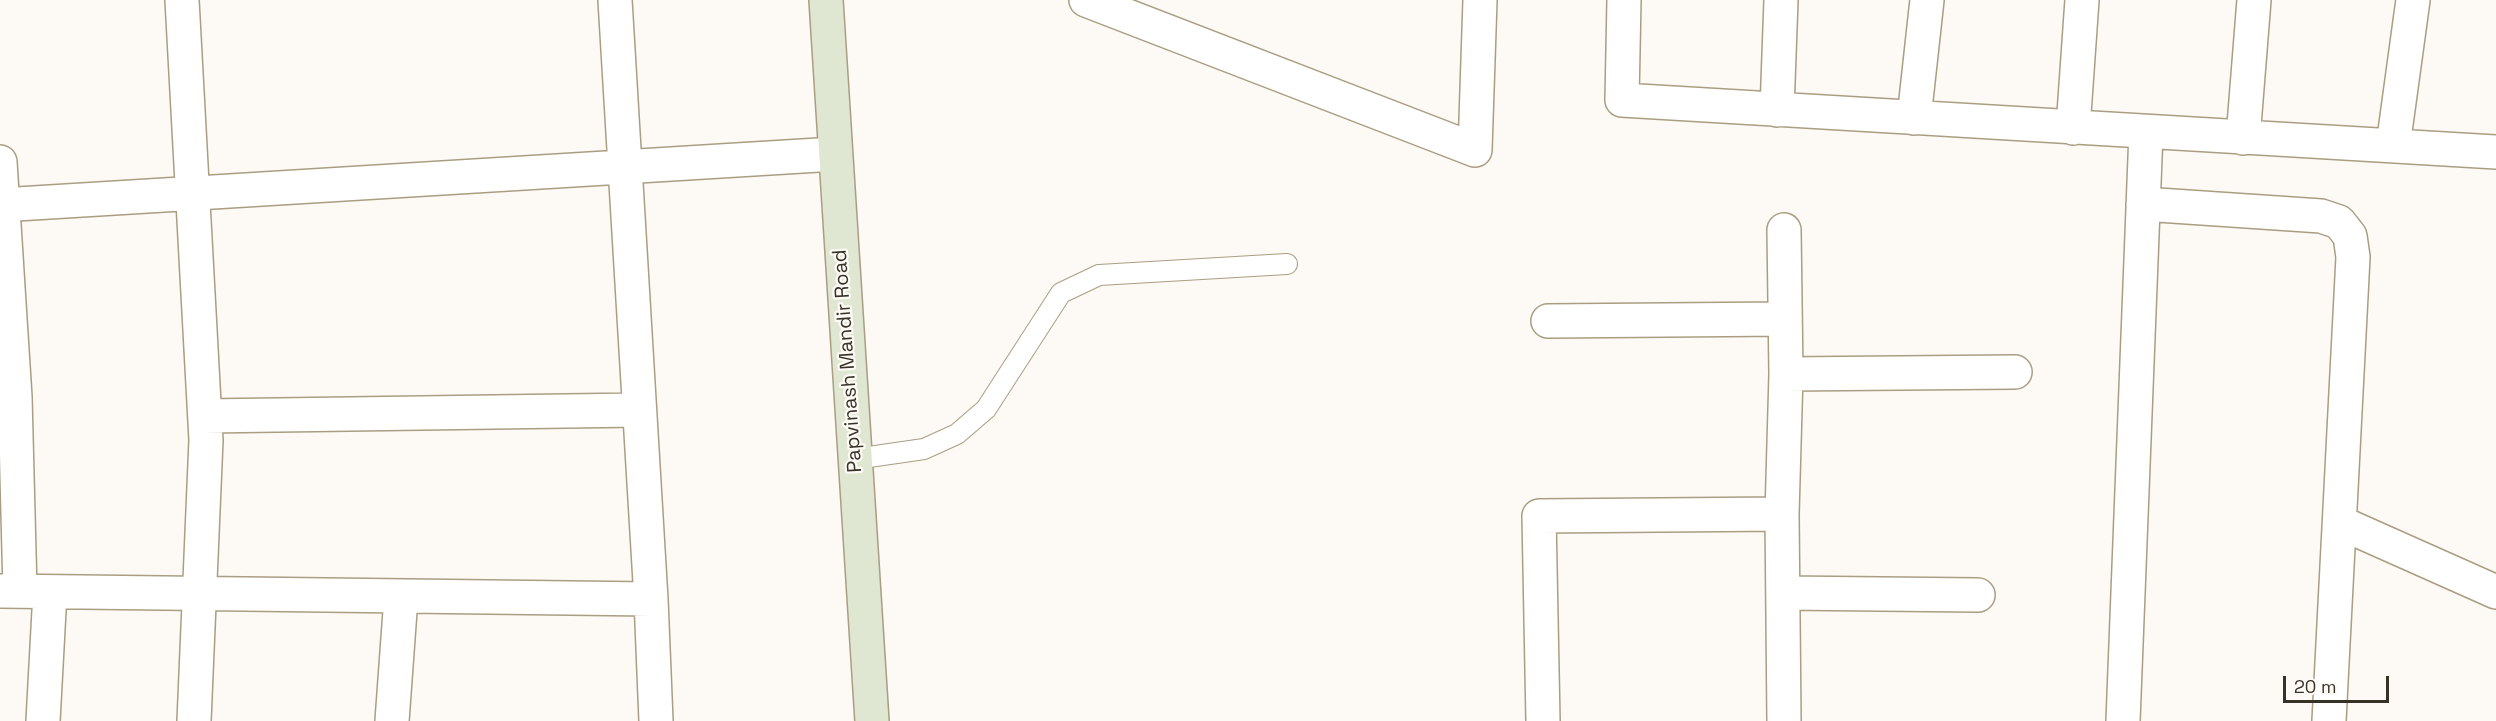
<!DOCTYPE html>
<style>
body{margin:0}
#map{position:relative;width:2496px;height:721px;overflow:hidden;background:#fdfaf5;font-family:"Space Grotesk",sans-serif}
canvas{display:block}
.scale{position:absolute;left:2283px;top:676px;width:106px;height:27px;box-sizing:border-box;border:3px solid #373227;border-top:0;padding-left:8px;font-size:18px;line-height:21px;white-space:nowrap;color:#373227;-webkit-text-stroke:4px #fdfaf5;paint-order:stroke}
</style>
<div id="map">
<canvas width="2496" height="721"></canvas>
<div class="scale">20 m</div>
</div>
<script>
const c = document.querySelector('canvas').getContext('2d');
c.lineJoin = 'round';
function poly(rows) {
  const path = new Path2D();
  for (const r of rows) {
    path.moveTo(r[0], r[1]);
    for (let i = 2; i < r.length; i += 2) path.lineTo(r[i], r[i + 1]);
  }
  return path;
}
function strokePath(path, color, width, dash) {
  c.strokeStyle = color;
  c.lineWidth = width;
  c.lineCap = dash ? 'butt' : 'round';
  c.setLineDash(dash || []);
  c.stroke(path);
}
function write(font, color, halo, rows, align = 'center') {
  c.font = font + ' "Space Grotesk",sans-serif';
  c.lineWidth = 4.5;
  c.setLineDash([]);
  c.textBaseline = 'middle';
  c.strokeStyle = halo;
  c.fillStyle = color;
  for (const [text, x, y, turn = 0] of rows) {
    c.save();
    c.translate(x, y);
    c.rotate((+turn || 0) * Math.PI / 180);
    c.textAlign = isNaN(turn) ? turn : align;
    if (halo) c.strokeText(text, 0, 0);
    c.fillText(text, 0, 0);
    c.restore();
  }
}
const lane = poly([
 [855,459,924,449,957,434,986,409,1061,293,1099,275,1287,264]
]);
const street = poly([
 [182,0,206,440,194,721],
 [615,0,651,599],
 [1086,0,1475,150,1480,0],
 [1624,0,1622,100,2496,152],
 [1777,110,1781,0],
 [1914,118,1927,0],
 [2073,128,2082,0],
 [2243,138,2254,0],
 [2393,146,2413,0],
 [0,162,15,397,0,397],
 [2143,204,2321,216,2339,222,2350,236,2353,257,2329,721],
 [0,205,835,154],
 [1548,321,1784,319],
 [1786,374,2015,372],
 [15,397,20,591],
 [205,416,639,410],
 [2341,523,2496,592],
 [0,591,651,599,656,721],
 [1783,593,1978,595],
 [43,721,50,592],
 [392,721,401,597],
 [1543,721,1539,516,1782,514],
 [1784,721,1782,514,1786,374,1784,230],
 [2123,721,2146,132]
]);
const secondary = poly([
 [826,0,872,721]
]);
const streetNames = [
 ["Papvinash Mandir Road",848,361,-94]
];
strokePath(lane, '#aa9d82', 22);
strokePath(street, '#aa9d82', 36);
strokePath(secondary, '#aa9d82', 36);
strokePath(lane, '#fff', 20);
strokePath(street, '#fff', 33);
strokePath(secondary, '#dfe6d2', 33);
write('20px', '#373227', '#fdfaf5', streetNames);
</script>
